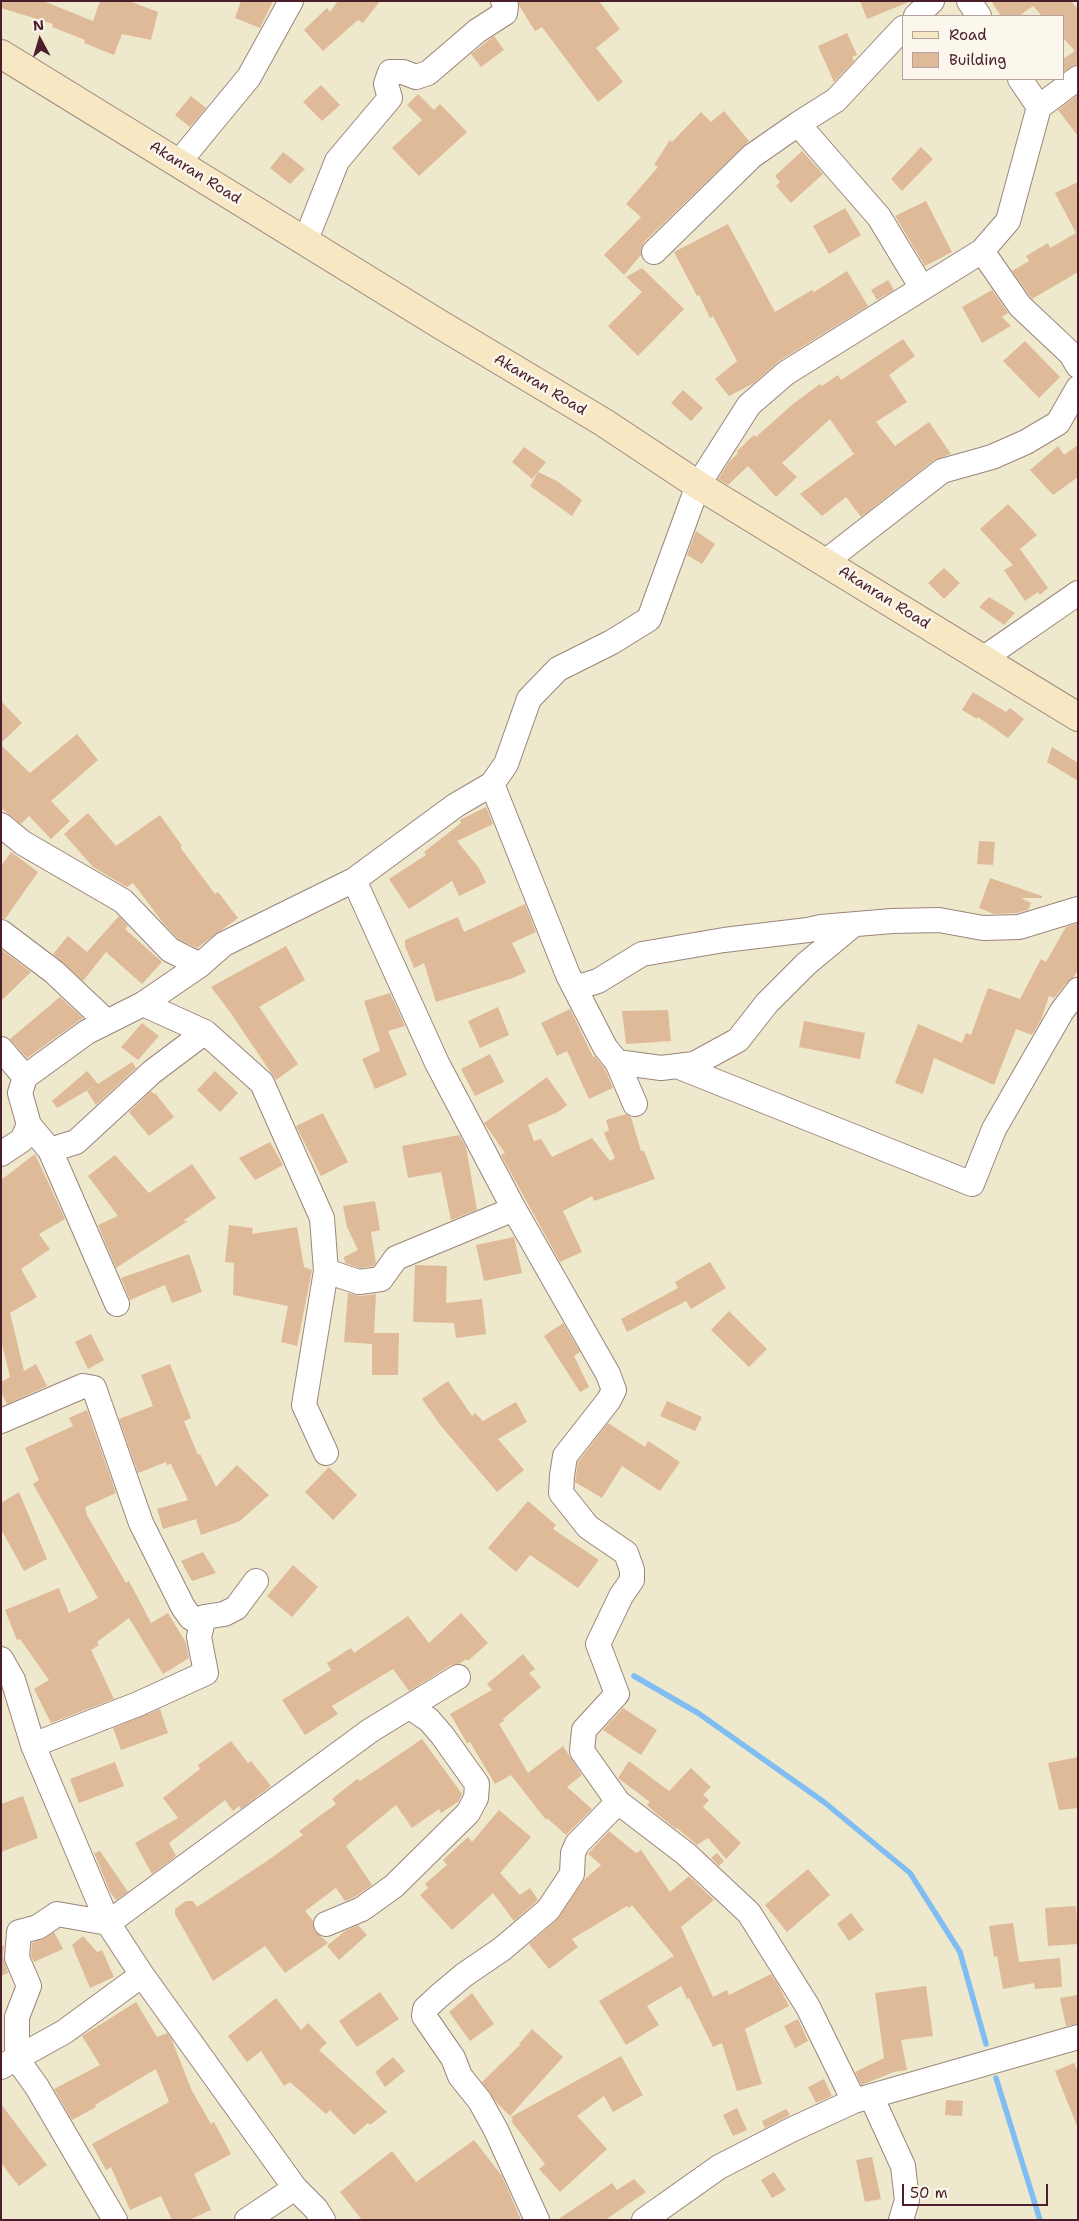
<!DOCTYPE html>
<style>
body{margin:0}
#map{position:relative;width:1079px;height:2221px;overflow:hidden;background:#eee8cc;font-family:"Shantell Sans",sans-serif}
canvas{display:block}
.frame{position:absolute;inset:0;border:2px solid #4a1f2b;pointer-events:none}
.legend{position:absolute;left:902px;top:15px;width:162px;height:65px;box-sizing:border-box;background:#fbf7ec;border:1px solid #b4a19f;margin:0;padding:6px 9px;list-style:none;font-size:15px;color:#4a1f2b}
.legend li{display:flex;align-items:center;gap:10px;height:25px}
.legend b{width:25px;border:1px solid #b4a19f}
.north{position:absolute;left:15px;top:15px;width:50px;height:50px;-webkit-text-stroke:4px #fbf7ec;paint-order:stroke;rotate:354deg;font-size:14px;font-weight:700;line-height:20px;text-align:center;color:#4a1f2b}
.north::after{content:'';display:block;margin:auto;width:18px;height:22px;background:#4a1f2b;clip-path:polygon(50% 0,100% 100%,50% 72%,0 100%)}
.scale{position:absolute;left:902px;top:2184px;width:146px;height:22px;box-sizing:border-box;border:2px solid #4a1f2b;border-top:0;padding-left:6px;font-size:15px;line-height:18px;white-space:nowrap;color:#4a1f2b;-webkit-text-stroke:4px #fbf7ec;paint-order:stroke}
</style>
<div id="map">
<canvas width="1079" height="2221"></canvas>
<div class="frame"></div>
<ul class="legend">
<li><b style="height:6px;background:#f7e8c3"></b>Road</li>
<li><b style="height:14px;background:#dfba98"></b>Building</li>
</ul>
<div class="north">N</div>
<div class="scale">50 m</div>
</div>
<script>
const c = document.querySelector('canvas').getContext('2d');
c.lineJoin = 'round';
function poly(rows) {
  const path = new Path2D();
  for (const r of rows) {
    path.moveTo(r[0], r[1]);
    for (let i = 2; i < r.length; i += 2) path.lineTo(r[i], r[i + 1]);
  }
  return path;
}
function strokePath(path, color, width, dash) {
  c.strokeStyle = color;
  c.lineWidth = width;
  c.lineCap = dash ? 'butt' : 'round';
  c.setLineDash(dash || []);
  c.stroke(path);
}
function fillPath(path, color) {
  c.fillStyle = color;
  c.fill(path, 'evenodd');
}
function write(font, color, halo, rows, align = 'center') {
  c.font = font + ' "Shantell Sans",sans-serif';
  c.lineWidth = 5;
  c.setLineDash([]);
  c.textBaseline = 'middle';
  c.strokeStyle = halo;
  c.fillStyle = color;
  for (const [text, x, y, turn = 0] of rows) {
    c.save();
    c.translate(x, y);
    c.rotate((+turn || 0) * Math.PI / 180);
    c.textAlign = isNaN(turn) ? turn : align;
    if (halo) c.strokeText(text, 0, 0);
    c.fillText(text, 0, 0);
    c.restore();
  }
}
const stream = poly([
 [634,1676,698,1713,824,1802,910,1873,960,1952,986,2044],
 [996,2078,1040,2220]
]);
const building = poly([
 [1,1,43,1,93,21,100,1,129,1,158,12,151,40,122,34,114,55,84,43,85,40,52,27,53,24,1,8],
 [241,1,273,1,260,28,235,18],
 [338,1,380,1,363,23,358,20,323,51,304,30,327,8,330,12],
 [518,1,599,1,620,29,596,48,623,82,598,102,542,27,535,31,520,7],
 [860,1,909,1,909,2,867,19],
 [991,1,1071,1,1078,9,1078,64,1063,72,1063,59,1075,51,1063,38,1063,16,1042,16,1033,6,1019,16,1001,16],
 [847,33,857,55,852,57,854,61,834,82,818,46],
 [494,36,504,50,481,67,471,54],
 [321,85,340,105,322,121,303,102],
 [418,94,434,110,440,104,467,132,419,176,392,148,422,120,407,105],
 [1078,95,1078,136,1058,110],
 [191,96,206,108,190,127,175,115],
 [724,111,749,141,644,242,641,249,641,255,624,275,604,255,641,217,626,204,658,167,654,165,670,140,672,142,701,112,711,122],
 [921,147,933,159,902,191,891,179],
 [802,151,823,174,791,203,776,186,780,182,775,176],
 [283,152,305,169,290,184,270,168],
 [1078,182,1078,272,1032,299,1012,271,1029,261,1026,256,1048,243,1050,248,1076,233,1055,193],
 [926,201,952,252,925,266,895,216],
 [845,208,861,235,829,254,813,226],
 [728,224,775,312,812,290,814,292,847,271,868,306,779,361,754,383,729,396,715,379,737,361,713,316,710,318,699,295,697,296,674,252],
 [642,268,684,309,638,356,608,326,642,292,626,277],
 [888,280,894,290,877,300,871,290],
 [992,290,1008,313,1002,317,1011,326,982,343,962,307],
 [903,339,915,356,889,375,907,402,876,422,895,446,929,422,951,454,934,460,861,517,846,497,822,516,800,494,854,454,830,419,782,463,797,477,776,497,748,466,728,485,718,479,729,462,738,453,737,451,754,435,756,437,793,404,820,384,822,386,838,375,841,380],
 [1025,341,1060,377,1039,398,1003,361],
 [683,390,703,408,691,421,671,403],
 [1078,445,1078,477,1053,495,1030,470,1058,446,1064,455],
 [524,447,546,462,532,479,512,462],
 [538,472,557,481,582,500,572,516,530,486],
 [1008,504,1037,535,1020,549,1048,588,1040,595,1038,592,1025,601,1004,570,1013,565,980,529],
 [696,531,715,544,702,564,687,555],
 [944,568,960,583,944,599,928,583],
 [989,597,1015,613,1004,625,979,607],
 [973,692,1006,712,1010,708,1024,719,1008,738,978,717,977,719,962,710],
 [1,701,22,723,1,743],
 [77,734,98,760,51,801,70,821,51,839,29,816,21,824,1,808,1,745,30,773],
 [1052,747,1078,763,1078,781,1047,762],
 [486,807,493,824,457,841,479,868,486,883,459,896,452,881,409,909,389,879,426,855,424,852,461,823,460,820],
 [88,813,116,846,160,815,182,846,180,847,215,894,218,892,238,918,197,948,178,939,164,924,133,883,127,887,93,867,64,834],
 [979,841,995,842,993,865,977,864],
 [11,852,38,872,5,919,1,918,1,866],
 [990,878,1042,896,1042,898,1021,898,1031,903,1028,910,1017,913,994,914,979,908],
 [525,904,536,932,512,943,526,972,513,978,436,1002,424,963,414,968,405,946,405,940,458,917,464,932],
 [119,916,128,926,125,929,162,962,142,984,106,952,83,981,53,954,68,936,87,952],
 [1078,923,1078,969,1074,977,1067,982,1054,998,1049,996,1041,1020,1032,1035,1016,1029,994,1085,934,1058,923,1094,895,1083,918,1024,962,1043,966,1033,971,1035,988,988,1020,999,1041,959,1046,962,1066,927],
 [286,946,305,980,259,1007,298,1064,276,1080,230,1012,211,987],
 [1,949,31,972,1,1001],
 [390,993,405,1026,388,1031,407,1075,375,1089,362,1059,380,1051,364,1001],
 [60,997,83,1018,27,1058,10,1039],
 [498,1007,509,1035,480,1048,468,1021],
 [570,1009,593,1057,595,1056,605,1069,613,1088,589,1099,567,1051,557,1056,541,1023],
 [668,1010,671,1041,626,1044,622,1011],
 [804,1021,865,1033,860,1059,799,1047],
 [142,1023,159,1036,138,1060,121,1047],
 [490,1054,504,1082,475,1096,461,1069],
 [132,1062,136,1068,96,1105,87,1091],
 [87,1071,98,1084,57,1108,52,1101],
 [215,1071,238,1093,220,1112,197,1090],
 [547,1077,567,1105,558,1112,528,1125,534,1141,541,1139,552,1157,592,1138,610,1161,615,1158,604,1133,609,1130,606,1120,626,1114,631,1117,641,1151,644,1151,655,1179,594,1201,592,1196,563,1211,582,1252,560,1262,501,1155,505,1153,484,1123],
 [151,1091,154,1094,155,1093,174,1117,149,1136,129,1112],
 [323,1113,348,1162,321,1176,296,1126],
 [459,1135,466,1147,477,1210,451,1220,441,1172,408,1178,402,1146],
 [270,1142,283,1165,255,1180,239,1158],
 [35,1154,65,1219,39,1234,50,1249,21,1269,37,1297,10,1313,24,1371,36,1364,47,1386,7,1404,1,1392,1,1382,10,1377,1,1340,1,1180],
 [115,1155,149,1193,192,1164,216,1198,183,1221,188,1221,116,1268,98,1225,118,1216,88,1176],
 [375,1201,380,1230,371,1232,376,1263,373,1266,360,1268,345,1263,344,1257,358,1250,347,1227,343,1206],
 [229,1225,253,1228,252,1234,297,1227,304,1267,312,1270,297,1346,281,1342,288,1306,233,1295,234,1263,225,1262],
 [514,1237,522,1273,484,1281,476,1245],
 [189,1254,202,1292,172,1303,165,1285,130,1300,121,1278],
 [710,1262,726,1288,691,1309,686,1301,627,1332,621,1319,678,1288,675,1282],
 [415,1265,447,1266,446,1303,482,1299,486,1334,456,1338,454,1323,413,1322],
 [348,1293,360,1296,376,1294,374,1333,399,1333,398,1375,372,1375,372,1344,344,1342],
 [729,1311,767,1349,749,1367,711,1330],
 [563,1323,580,1352,574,1356,589,1387,580,1392,544,1336],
 [91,1334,104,1360,88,1369,75,1342],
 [170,1364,191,1418,184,1421,198,1455,200,1454,216,1487,237,1465,269,1495,240,1521,201,1535,196,1519,163,1529,157,1509,188,1500,171,1464,167,1465,166,1462,138,1473,119,1419,153,1406,141,1375],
 [448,1381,472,1416,475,1413,483,1421,516,1402,527,1422,498,1439,524,1470,497,1492,441,1426,422,1399],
 [667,1401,702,1417,695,1431,660,1416],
 [87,1410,116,1493,85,1507,87,1515,126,1583,129,1581,151,1623,168,1613,186,1643,189,1658,163,1674,129,1618,97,1642,99,1645,91,1650,114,1699,51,1723,34,1689,49,1680,20,1639,17,1640,5,1610,59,1588,69,1613,98,1598,33,1484,39,1480,25,1448,73,1426,69,1418],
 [608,1423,645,1447,648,1441,680,1462,660,1491,622,1466,602,1498,575,1482,578,1462],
 [329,1467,357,1495,333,1520,305,1492],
 [19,1492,47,1559,24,1571,1,1529,1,1503],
 [528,1501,556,1525,553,1529,599,1560,578,1588,530,1555,516,1572,488,1548],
 [203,1552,216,1573,192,1581,181,1561],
 [293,1565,318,1587,292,1617,267,1596],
 [461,1613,488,1643,468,1661,466,1659,459,1664,451,1665,409,1691,393,1669,332,1706,338,1714,305,1735,282,1700,331,1670,327,1663,351,1648,354,1653,408,1616,429,1643],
 [523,1654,535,1669,529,1673,541,1687,503,1719,504,1721,499,1724,528,1773,563,1746,582,1775,567,1787,592,1809,566,1835,547,1818,546,1820,511,1775,495,1784,470,1742,467,1743,450,1714,492,1690,487,1684],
 [623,1708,657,1730,641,1755,603,1730],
 [160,1709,168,1733,121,1750,113,1728],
 [422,1739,462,1794,459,1801,441,1813,439,1809,412,1828,396,1805,346,1846,372,1885,355,1897,345,1901,336,1888,305,1911,313,1921,314,1930,328,1943,285,1973,265,1946,213,1981,175,1914,175,1909,186,1901,193,1901,197,1907,267,1861,303,1835,299,1831,336,1804,332,1799,357,1779,360,1781],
 [231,1741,248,1763,251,1761,271,1786,241,1809,239,1806,233,1811,225,1800,169,1843,176,1856,152,1874,135,1843,178,1818,163,1798,200,1769,198,1765],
 [1078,1757,1078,1808,1059,1810,1048,1763],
 [629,1761,669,1791,691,1768,711,1787,703,1795,709,1800,703,1807,741,1843,726,1859,708,1838,697,1845,677,1828,676,1829,657,1814,647,1805,650,1802,618,1778],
 [115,1762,124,1786,79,1803,70,1779],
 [23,1796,38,1838,1,1852,1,1804],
 [499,1810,531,1837,500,1873,520,1895,530,1888,538,1900,514,1921,493,1893,452,1930,420,1895,428,1888,425,1884,447,1865,443,1860,468,1837,472,1842],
 [609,1831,636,1853,641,1850,670,1892,689,1876,714,1900,681,1927,713,1997,727,1990,729,1995,771,1974,777,1983,789,2006,745,2029,762,2084,737,2091,722,2043,713,2047,689,1998,687,1999,681,1986,647,2006,659,2025,626,2045,599,2001,674,1956,632,1905,629,1908,627,1906,572,1939,578,1947,549,1969,529,1944,557,1920,584,1880,601,1865,588,1854],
 [100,1851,128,1892,116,1900,110,1892,94,1853],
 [717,1853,724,1861,719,1866,711,1858],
 [808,1869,830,1895,787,1932,765,1905],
 [1076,1906,1078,1944,1048,1946,1045,1908],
 [851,1913,864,1930,849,1941,837,1924],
 [1013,1923,1019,1962,1060,1958,1062,1987,1035,1989,1034,1983,1003,1989,997,1956,994,1957,989,1926],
 [358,1925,367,1935,339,1960,327,1946,345,1931],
 [54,1932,63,1949,34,1962,31,1956,32,1943,45,1938],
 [83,1936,97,1952,102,1950,114,1977,90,1988,72,1945],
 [4,1945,3,1957,8,1973,1,1976,1,1946],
 [926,1986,933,2036,901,2040,907,2070,894,2072,861,2085,855,2072,884,2058,875,1993],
 [380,1992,399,2019,357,2047,339,2021],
 [472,1993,494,2024,470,2041,449,2012],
 [1078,1995,1078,2024,1066,2026,1060,1998],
 [276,1998,301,2030,308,2023,327,2043,319,2050,387,2112,370,2125,368,2123,354,2135,330,2110,326,2114,290,2082,284,2086,261,2051,247,2062,228,2036],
 [136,2002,157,2037,167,2033,171,2038,192,2091,211,2124,214,2122,231,2154,194,2174,211,2210,189,2220,172,2220,161,2196,130,2210,111,2167,106,2170,92,2144,169,2102,156,2069,95,2105,96,2107,72,2120,54,2089,100,2065,82,2036],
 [798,2019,808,2041,795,2048,784,2026],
 [532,2029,563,2057,510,2116,496,2102,482,2082,520,2045,519,2044],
 [621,2056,643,2095,613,2112,604,2096,577,2116,607,2149,560,2192,539,2169,545,2164,511,2121,513,2120,511,2117],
 [393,2057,405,2071,385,2087,375,2072],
 [1074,2063,1078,2072,1077,2126,1055,2071],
 [824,2079,832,2096,816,2103,808,2087],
 [946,2100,963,2101,962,2116,945,2115],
 [1,2104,47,2165,19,2186,1,2163],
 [737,2108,747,2130,733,2136,723,2115],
 [786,2109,790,2115,765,2128,762,2121],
 [474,2140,502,2176,521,2220,362,2220,340,2192,392,2151,416,2182],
 [872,2157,881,2199,865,2202,856,2160],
 [774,2172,786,2190,772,2198,761,2180],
 [634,2179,646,2192,605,2220,557,2220,612,2183,617,2190]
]);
const minor = poly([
 [969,1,979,16],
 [916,16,932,1],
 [1020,79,1039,107],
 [798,124,879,217,922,288],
 [179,162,249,77,291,1],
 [305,242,337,161,390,98,386,84,390,72,403,72,416,77,428,73,477,31,505,13,506,6,503,1],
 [982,251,1020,306,1071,354,1078,366],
 [654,252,752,156,798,124,836,100,903,28],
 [825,562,942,471,992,457,1026,442,1058,423,1078,388],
 [981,660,1078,593],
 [492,784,568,975,605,1047,617,1062,635,1104],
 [1,825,23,843,123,901,170,950,200,965],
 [354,880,437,1063,514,1209,608,1374,614,1390,609,1400,565,1456,562,1476,561,1493,588,1527,626,1553,632,1570,632,1580,621,1596,598,1644,617,1694,584,1730,582,1751,618,1802,686,1854,749,1913,808,2007,854,2101],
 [1,932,54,972,107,1022],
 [575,988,598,981,642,954,724,940,808,930,821,927,892,921,939,920,983,928,1019,927,1078,909],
 [143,1004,205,1032,262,1083,322,1218,326,1271,304,1405,326,1453],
 [1,1049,25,1077],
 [617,1062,661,1068,694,1064,738,1040,767,1003,806,964,853,925],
 [677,1066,972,1184,994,1129,1062,1011,1078,990],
 [29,1125,50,1150,76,1142,152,1072,205,1032],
 [50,1150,117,1304],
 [1,1154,22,1140,29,1125,20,1093,25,1077,87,1032,143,1004,200,965,224,944,354,880,456,805,492,784,506,764,529,699,558,669,612,642,649,619,698,485,749,405,786,373,982,251,1008,221,1039,107,1078,78],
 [326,1271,359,1282,381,1279,396,1258,514,1209],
 [1,1421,83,1386,94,1388,141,1523,183,1607,191,1618,202,1625],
 [1,1659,13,1680,33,1745,108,1923,142,1975,295,2188,316,2209,323,2220],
 [33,1745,138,1704,206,1673,199,1637,204,1617,224,1614,236,1608,256,1581],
 [326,1924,362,1909,394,1886,468,1813,476,1798,477,1784,442,1735,429,1720,410,1707],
 [1,2067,64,2032,142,1975],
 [871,2096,903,2166,907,2200,901,2220],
 [115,2220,37,2087,17,2059,17,2017,29,1986,17,1958,19,1932,38,1927,57,1914,108,1923,371,1730,458,1677],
 [247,2220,295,2188],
 [537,2220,496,2130,480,2101,460,2076,453,2058,424,2016,425,2009,439,1996,464,1975,502,1949,548,1910,572,1874,573,1853,577,1844,618,1802],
 [644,2220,719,2167,791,2130,854,2101,1078,2037]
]);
const secondary = poly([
 [1,54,441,325,603,422,698,485,1078,717]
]);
const streetNames = [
 ["Akanran Road",195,173,32],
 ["Akanran Road",540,385,31],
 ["Akanran Road",884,598,32]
];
strokePath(stream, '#7fbdf2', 5.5);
fillPath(building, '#dfba98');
strokePath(minor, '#9c847c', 26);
strokePath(secondary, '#9c847c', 30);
strokePath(minor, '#fff', 24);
strokePath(secondary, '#f7e8c3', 28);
write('15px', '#4a1f2b', '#fbf7ec', streetNames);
</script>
